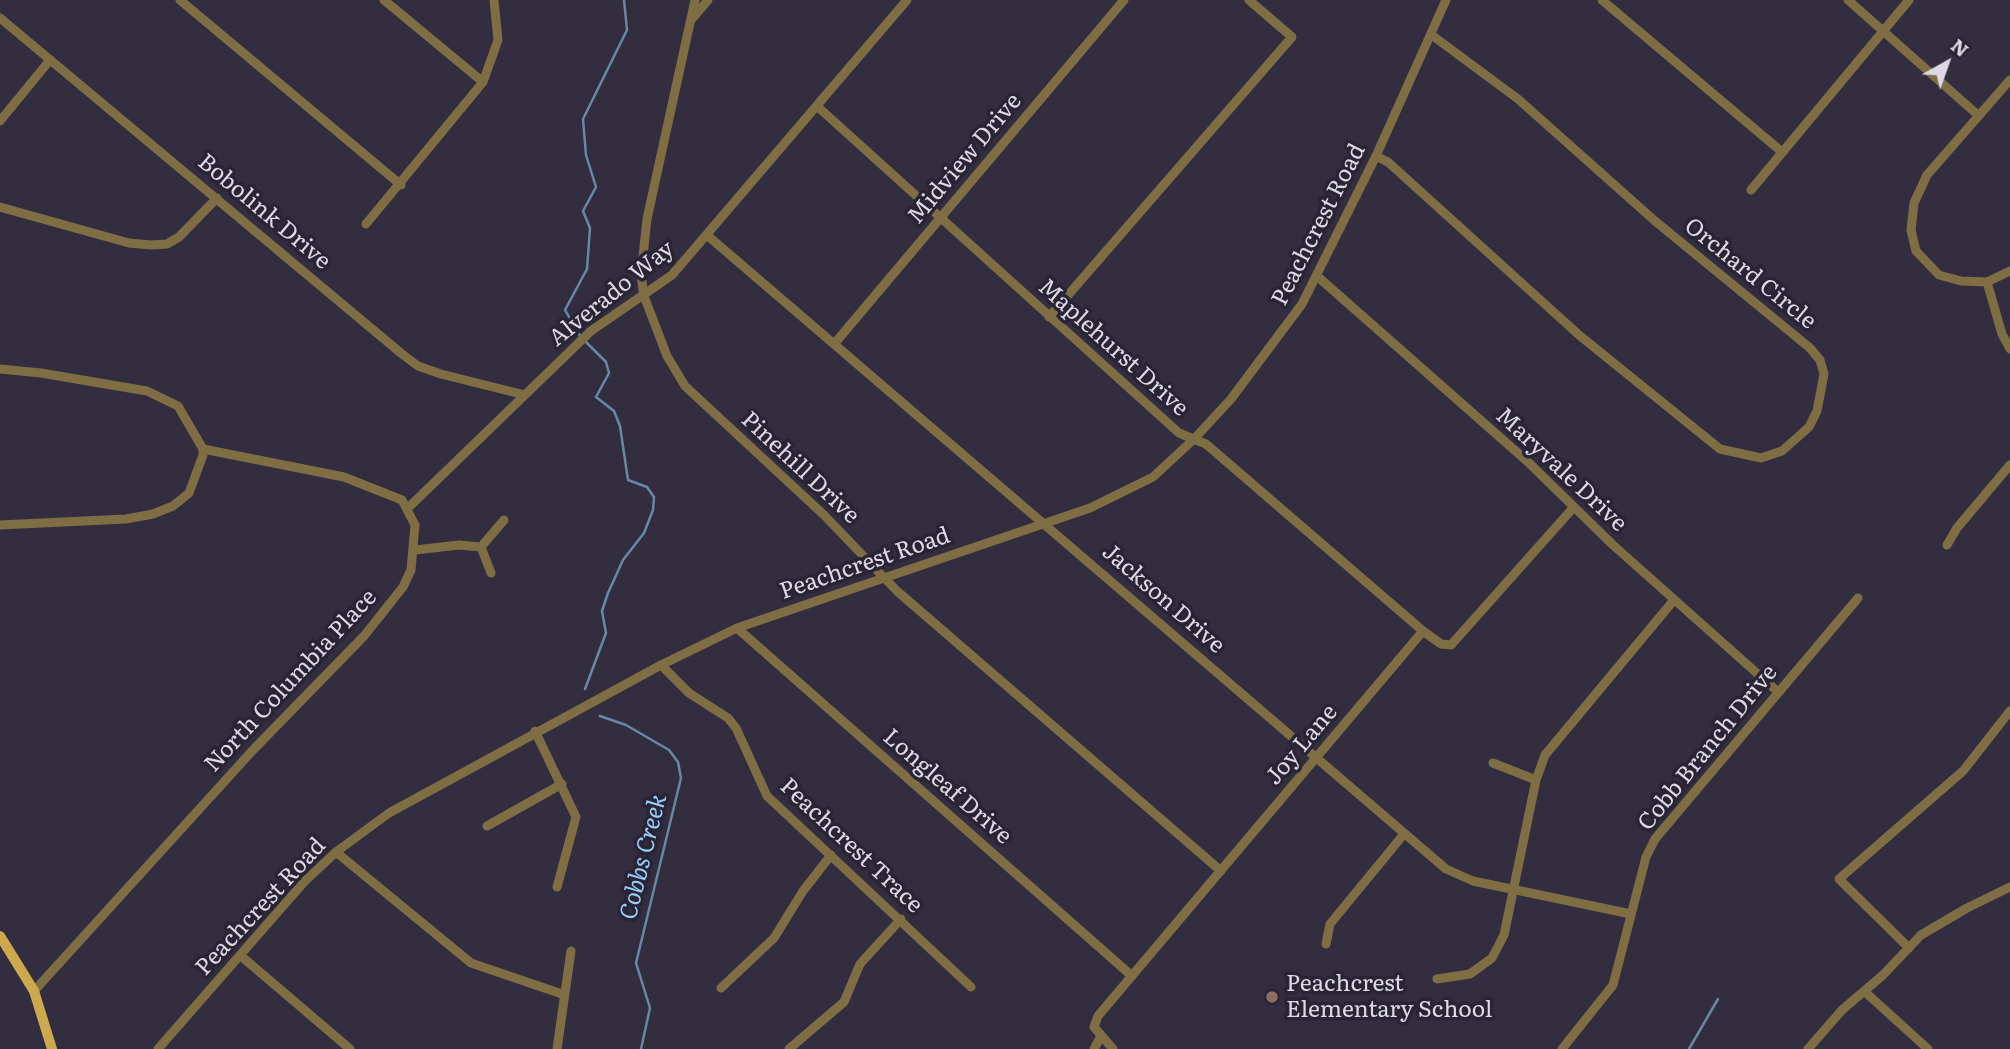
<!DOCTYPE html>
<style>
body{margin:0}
#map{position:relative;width:2010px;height:1049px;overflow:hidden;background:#332e3f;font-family:Literata,serif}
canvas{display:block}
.north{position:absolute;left:1912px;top:28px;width:70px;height:70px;-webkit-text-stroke:5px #2a2535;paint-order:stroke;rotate:40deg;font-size:19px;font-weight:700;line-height:28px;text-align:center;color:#dcd9e4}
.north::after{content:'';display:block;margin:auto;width:24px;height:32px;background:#dcd9e4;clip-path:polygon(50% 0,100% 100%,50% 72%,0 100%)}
</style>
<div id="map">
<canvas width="2010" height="1049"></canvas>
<div class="north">N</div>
</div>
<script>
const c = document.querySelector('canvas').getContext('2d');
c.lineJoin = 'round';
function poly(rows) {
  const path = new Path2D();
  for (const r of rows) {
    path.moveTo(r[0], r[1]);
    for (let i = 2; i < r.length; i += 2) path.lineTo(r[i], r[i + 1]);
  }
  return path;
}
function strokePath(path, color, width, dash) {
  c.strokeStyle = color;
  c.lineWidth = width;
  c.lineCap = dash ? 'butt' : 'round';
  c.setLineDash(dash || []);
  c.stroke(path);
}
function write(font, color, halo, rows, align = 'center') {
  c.font = font + ' Literata,serif';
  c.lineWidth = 7;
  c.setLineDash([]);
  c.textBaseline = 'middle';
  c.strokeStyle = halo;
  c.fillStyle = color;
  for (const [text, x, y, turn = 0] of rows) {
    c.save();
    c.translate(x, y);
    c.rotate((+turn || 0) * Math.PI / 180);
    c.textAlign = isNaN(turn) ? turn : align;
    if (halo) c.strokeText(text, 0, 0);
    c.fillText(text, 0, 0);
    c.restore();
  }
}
const stream = poly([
 [580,336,565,310,587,269,590,228,583,211,596,187,586,155,583,119,627,30,624,0],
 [585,689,606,633,602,611,608,593,623,560,644,533,653,510,654,497,647,487,628,480,620,426,614,411,596,397,609,373,606,362,585,341],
 [600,716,626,725,669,750,678,762,681,778,636,963,650,1008,641,1049],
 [1689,1049,1718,999]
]);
const minor = poly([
 [180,0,401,185],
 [384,0,483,82],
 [695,0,647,219,641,275,644,296,667,356,685,386,824,515,897,591,1221,871],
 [1602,0,1782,152],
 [1848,0,1979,116],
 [0,18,402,354,418,366,441,374,525,395],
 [691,20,708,0],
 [2010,80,1927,175,1914,203,1911,230,1916,251,1939,275,1961,281,1987,282,2010,271],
 [818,107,1179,433,1206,444,1423,631],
 [0,121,50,60],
 [1376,156,1388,162,1579,335,1720,449,1761,458,1782,451,1809,427,1817,411,1824,374,1820,360,1810,348,1655,221,1518,99,1433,36],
 [1751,190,1909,0],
 [0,207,129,243,151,245,167,244,179,237,217,198],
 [366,224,483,82,498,40,494,0],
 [708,236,1446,869,1473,881,1631,914],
 [1317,276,1528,462,1613,545,1778,692],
 [1987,282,2002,334,2010,349],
 [1049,317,1292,37,1249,0],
 [835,343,1124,0],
 [0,369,41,373,147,391,178,406,203,449,203,455,189,493,173,506,153,514,126,519,0,525],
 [408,508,591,331,672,275,907,0],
 [1947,545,1957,528,2010,465],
 [481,547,504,520],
 [415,550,459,545,481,547,491,573],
 [737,628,1132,976],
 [661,665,689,693,728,718,736,728,767,796,971,987],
 [535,731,576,817,557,887],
 [1493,763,1536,780],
 [487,826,562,784],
 [336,852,471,963,562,994],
 [1326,944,1330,924,1404,834],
 [1909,948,1839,879,1963,771,2010,711],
 [241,956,350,1049],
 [1437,979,1470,974,1492,958,1504,935,1536,780,1545,755,1674,600],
 [721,988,774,938,803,891,831,855],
 [34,991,253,750,364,636,403,587,411,570,415,525,402,500,344,477,203,449],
 [1864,991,1928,1049],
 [158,1049,304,882,336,852,389,813,661,665,737,628,1090,508,1153,477,1194,439,1231,399,1302,304,1376,156,1446,0],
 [557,1049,571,951],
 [789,1049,844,1002,860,964,901,919],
 [1094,1049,1100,1038],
 [1113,1049,1094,1027,1098,1016,1423,631,1441,644,1451,645,1573,508],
 [1562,1049,1613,985,1646,857,1655,839,1858,598],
 [1808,1049,1842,1010,1883,975,1921,935,1967,908,2010,887]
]);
const major = poly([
 [0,936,34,991,52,1049]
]);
const markers = [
 [1272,997,7,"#8d6e63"]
];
const streetNames = [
 ["Midview Drive",965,159,-50],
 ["Bobolink Drive",264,212,40],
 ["Peachcrest Road",1319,225,-63],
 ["Orchard Circle",1750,274,39],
 ["Alverado Way",612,294,-39],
 ["Maplehurst Drive",1113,348,42],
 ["Pinehill Drive",800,468,43],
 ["Maryvale Drive",1561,470,43],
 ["Peachcrest Road",865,564,-19],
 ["Jackson Drive",1163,599,41],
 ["North Columbia Place",291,681,-47],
 ["Joy Lane",1302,745,-50],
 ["Cobb Branch Drive",1708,748,-51],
 ["Longleaf Drive",947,787,41],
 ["Peachcrest Trace",851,846,43],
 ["Peachcrest Road",261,907,-47]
];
const poiNames = [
 ["Peachcrest",1286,984],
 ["Elementary School",1286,1010]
];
const waterNames = [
 ["Cobbs Creek",644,857,-76]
];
strokePath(stream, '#6788a6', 2.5);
strokePath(minor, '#7f6e44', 9);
strokePath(major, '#cca94c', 10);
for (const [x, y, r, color] of markers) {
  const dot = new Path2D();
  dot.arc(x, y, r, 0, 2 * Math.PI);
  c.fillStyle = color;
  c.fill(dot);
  strokePath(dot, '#2a2535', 2.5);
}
write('23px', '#dcd9e4', '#2a2535', streetNames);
write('23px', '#dcd9e4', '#2a2535', poiNames, 'left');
write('italic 24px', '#96cffd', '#2a2535', waterNames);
</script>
